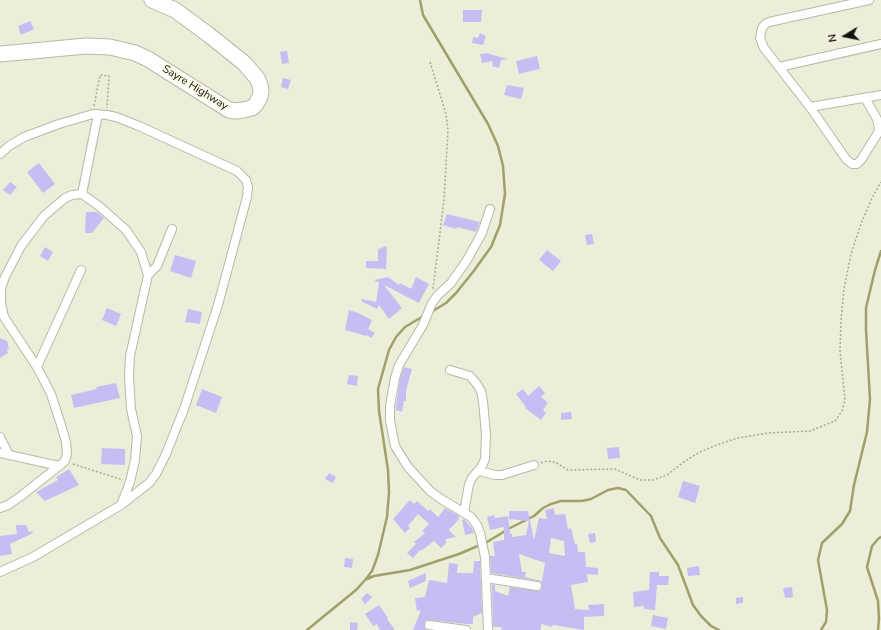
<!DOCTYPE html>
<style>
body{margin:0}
#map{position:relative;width:881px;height:630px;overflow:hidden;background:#edeeda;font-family:"Nunito Sans",sans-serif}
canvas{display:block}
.north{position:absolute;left:825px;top:16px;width:40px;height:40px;-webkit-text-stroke:3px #fbfbe7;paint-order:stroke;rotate:260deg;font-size:11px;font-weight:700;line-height:16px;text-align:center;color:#13130d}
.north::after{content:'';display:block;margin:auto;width:14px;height:18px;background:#13130d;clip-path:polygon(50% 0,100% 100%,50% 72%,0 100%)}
</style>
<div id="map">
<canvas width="881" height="630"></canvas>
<div class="north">N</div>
</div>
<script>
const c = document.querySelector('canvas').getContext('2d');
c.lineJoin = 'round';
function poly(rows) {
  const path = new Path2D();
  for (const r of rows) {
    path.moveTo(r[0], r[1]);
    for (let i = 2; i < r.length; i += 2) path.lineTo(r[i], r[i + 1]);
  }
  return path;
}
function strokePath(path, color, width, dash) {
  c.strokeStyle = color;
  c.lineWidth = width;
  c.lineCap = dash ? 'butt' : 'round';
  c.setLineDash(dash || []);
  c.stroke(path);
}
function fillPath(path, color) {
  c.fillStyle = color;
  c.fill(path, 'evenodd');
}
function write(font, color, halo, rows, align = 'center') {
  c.font = font + ' "Nunito Sans",sans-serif';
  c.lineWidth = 4;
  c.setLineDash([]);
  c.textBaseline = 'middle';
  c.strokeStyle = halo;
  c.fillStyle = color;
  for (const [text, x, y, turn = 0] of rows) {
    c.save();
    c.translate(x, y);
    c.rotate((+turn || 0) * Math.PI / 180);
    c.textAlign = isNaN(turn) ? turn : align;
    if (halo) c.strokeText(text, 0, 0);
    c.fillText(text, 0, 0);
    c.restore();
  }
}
const stream = poly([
 [420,0,423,15,488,124,498,146,503,166,505,194,500,225,491,247,473,272,456,293,446,303,433,311],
 [487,542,510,528,534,516,543,508,551,504,561,501,582,501,591,499,608,490,618,488,626,490,651,516,660,538,678,565,693,605,701,616,711,626,719,630],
 [367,579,374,576,410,570,459,554,480,545],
 [307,630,356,590,366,579,372,571,378,555,387,517,389,492,388,470,379,411,378,389,389,350,396,337,405,327,422,317],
 [821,630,826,622,827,610,818,560,822,543,842,524,850,511,854,485,867,432,870,399,866,330,866,308,875,270,881,251],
 [878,630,879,619,878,601,867,567,872,546,879,538,881,537]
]);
const building = poly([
 [463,10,482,10,481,22,463,22],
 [30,21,34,29,21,35,18,26],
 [480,33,486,36,483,45,472,43,473,37,478,38],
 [287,51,289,63,282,64,280,52],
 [489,53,489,54,508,59,501,60,499,68,492,66,493,61,482,63,480,54],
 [537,56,540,69,519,74,516,61],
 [283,78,291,80,288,89,281,87],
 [507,85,524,88,521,99,504,95],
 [39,163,55,184,43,193,27,172],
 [10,182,17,187,10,195,3,190],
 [86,212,97,212,104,218,92,233,85,233],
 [447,214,480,222,476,232,457,227,456,229,443,225],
 [592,234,594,244,587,245,585,235],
 [387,246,386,269,366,268,366,261,378,261,378,249],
 [45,247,53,252,48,261,40,256],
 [547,250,561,261,553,271,539,260],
 [175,255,196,261,191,278,170,271],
 [388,277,399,285,400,283,411,289,416,277,429,284,419,303,384,285,402,308,389,319,379,305,377,309,361,301,362,299,376,302,379,283,374,280],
 [107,308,121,314,116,326,102,320],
 [188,309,202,312,200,324,185,322],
 [349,310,358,313,372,320,368,329,375,333,371,338,367,335,366,336,345,330],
 [0,338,7,341,9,348,7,350,8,353,0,358],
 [404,367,412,369,406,391,406,401,404,401,402,412,396,410,396,406,400,379],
 [349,375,358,376,357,386,347,384],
 [116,383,120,398,74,408,71,395,97,389,96,387],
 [539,386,545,393,541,397,548,403,543,410,546,413,541,420,525,408,526,407,516,394,523,389,528,396],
 [202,389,222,397,216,413,196,405],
 [571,412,572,419,561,420,561,413],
 [619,447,620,458,608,459,607,448],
 [102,448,125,449,125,465,101,464],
 [69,469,79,485,45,501,36,492,58,480,56,477],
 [329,473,336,477,333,483,325,479],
 [683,481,700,486,695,503,678,497],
 [410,500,414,504,417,501,428,511,430,509,438,517,445,508,459,516,459,519,449,530,456,537,446,539,446,543,441,548,434,541,421,551,420,550,413,558,407,553,416,544,414,542,425,533,422,531,429,524,418,514,408,526,410,528,405,533,393,519],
 [554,508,555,515,565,514,568,529,571,528,575,544,577,544,578,552,585,552,586,567,598,568,598,575,587,574,588,582,571,585,575,609,589,610,588,605,604,604,604,616,584,617,584,630,553,625,552,627,541,624,541,630,501,630,502,627,493,627,492,584,495,585,495,591,508,596,510,587,537,591,541,590,542,586,541,582,538,581,491,573,490,556,495,556,493,542,504,540,504,527,490,530,487,517,494,515,495,518,508,516,510,533,512,534,512,537,526,535,529,521,509,519,509,511,528,511,534,540,539,518,547,519,545,510],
 [551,538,564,541,565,556,549,553],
 [519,554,545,563,542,581,525,577,526,572,522,572],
 [464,519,472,528,474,533,465,535,462,520],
 [16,525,26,525,29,532,32,531,33,533,10,544,12,554,0,556,0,536,17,534],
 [595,533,596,542,590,543,588,534],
 [345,558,353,559,352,568,344,567],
 [474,561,480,561,482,613,473,617,473,624,466,624,429,620,425,621,424,624,424,627,427,630,413,630,421,610,417,611,415,598,425,597,429,580,447,583,449,563,458,564,457,573,473,573],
 [699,566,700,575,688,576,687,568],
 [650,572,659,572,659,576,669,576,668,585,657,585,655,610,644,609,644,606,634,607,633,592,649,590],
 [426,573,426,581,410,588,408,581],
 [792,587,793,597,785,598,783,588],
 [367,593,372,597,365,604,361,599],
 [743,597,743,603,736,604,736,598],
 [379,605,388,618,387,619,395,630,380,630,377,624,373,626,365,614],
 [653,615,668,618,666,629,651,626],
 [350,622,358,623,357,630,350,630]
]);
const path = poly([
 [430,62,446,114,448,130,444,200,433,289],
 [94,106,100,75,109,76,107,108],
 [541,463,547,461,555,462,568,470,615,469,640,480,653,480,667,475,685,461,700,452,722,443,738,438,768,433,810,431,835,421,842,411,845,400,840,351,841,320,844,289,851,254,862,221,873,196,881,182],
 [73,464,123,480]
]);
const street = poly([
 [779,67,881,44],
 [865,98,877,119,879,128,878,133,861,160,857,164,852,164,846,159,810,107,764,48,760,38,762,28,765,24,769,22,869,0],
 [810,107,881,95],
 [0,154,9,146,24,137,59,124,93,114,107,115,116,117,139,126,237,171,246,180,248,187,247,197,218,305,184,409,166,454,156,474,149,483,121,505,33,557,0,572],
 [82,194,98,114],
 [148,275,157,266,172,229],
 [37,367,81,270],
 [450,370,470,376,476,383,481,391,483,401,486,435,485,459,482,466,472,478,469,484,464,513],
 [0,437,9,455],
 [0,453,59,466],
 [479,471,495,475,502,475,534,465],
 [0,508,8,505,21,496,59,466,65,461,67,454,66,442,62,428,51,394,37,367,4,317,1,303,1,288,5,277,21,246,44,216,65,198,72,195,82,194,99,206,126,230,141,252,148,275,130,356,129,377,131,409,137,436,135,460,130,482,121,505],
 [486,578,537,586],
 [429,625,466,630],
 [488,630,485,557,480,533,477,525,471,517,441,499,430,491,408,467,395,446,390,421,390,406,395,378,399,365,423,325,432,303,438,295,451,283,467,260,482,233,490,209]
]);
const highway = poly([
 [0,54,86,46,110,47,135,53,148,59,229,110,236,111,243,110,252,108,256,104,260,97,261,91,260,85,257,78,244,63,209,35,175,10,152,0]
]);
const streetNames = [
 ["Sayre Highway",195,88,32]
];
strokePath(stream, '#a0a068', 2.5);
fillPath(building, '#c7bdf3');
strokePath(street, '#b8b8a5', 10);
strokePath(highway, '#b8b8a5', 17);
strokePath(path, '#a7a898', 1.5, [2, 2]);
strokePath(street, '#fff', 8);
strokePath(highway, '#fff', 15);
write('11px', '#13130d', '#fbfbe7', streetNames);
</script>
